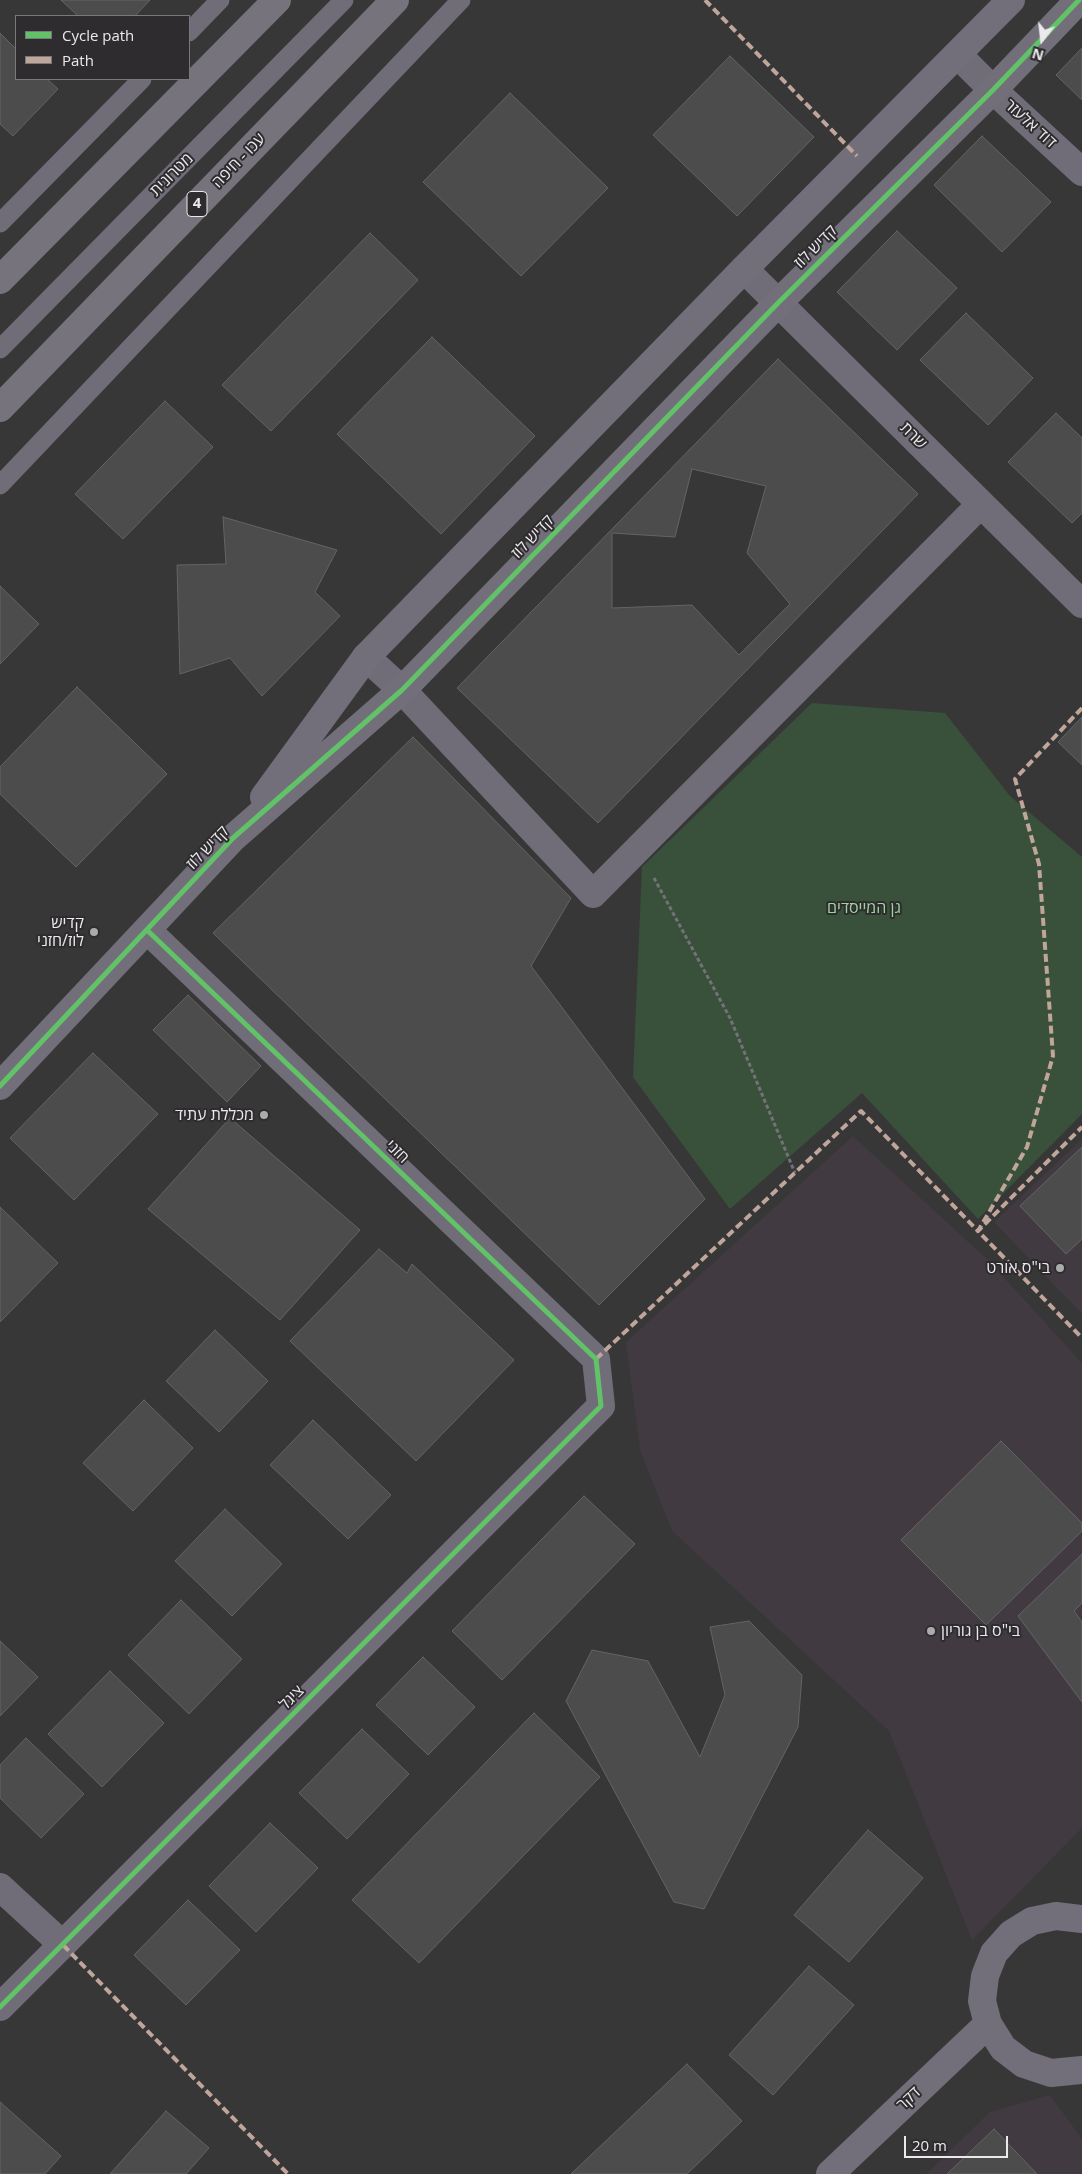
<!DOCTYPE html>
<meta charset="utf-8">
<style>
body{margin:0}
#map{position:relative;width:1082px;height:2174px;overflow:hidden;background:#373737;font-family:"Open Sans",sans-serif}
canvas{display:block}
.legend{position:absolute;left:15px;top:15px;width:175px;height:65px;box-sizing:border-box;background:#2e2c2e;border:1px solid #7a787a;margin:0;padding:6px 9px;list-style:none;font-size:15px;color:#ebe9eb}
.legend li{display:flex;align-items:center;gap:10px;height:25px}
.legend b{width:25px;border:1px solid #7a787a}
.north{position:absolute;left:1017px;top:15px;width:50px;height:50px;-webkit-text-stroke:4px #2e2c2e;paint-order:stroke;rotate:196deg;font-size:14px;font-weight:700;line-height:20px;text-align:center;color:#ebe9eb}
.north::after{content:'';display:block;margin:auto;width:18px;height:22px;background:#ebe9eb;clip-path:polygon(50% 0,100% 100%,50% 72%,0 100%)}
.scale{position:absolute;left:904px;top:2136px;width:104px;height:22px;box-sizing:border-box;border:2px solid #ebe9eb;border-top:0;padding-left:6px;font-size:15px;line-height:18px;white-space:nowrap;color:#ebe9eb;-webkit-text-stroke:4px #2e2c2e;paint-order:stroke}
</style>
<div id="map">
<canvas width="1082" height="2174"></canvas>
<ul class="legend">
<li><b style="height:6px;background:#61c268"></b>Cycle path</li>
<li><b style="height:6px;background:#c0a59a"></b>Path</li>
</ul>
<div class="north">N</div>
<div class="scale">20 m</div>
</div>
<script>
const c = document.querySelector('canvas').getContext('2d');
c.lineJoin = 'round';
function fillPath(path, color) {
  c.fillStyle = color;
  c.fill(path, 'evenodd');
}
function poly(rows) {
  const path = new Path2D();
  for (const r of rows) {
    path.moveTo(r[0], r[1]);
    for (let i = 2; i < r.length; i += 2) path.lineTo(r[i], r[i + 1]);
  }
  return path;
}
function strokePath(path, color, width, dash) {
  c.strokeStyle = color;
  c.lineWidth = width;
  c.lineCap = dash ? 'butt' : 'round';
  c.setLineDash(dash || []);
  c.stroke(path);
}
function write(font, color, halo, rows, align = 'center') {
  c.font = font + ' "Open Sans",Heebo,sans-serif';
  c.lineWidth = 4;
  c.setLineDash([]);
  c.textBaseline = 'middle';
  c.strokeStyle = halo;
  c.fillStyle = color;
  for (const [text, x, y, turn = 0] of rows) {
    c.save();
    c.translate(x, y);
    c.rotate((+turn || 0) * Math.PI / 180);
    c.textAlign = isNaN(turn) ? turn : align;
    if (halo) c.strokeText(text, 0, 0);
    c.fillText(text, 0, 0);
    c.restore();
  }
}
const built = poly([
 [853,1136,988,1260,1082,1363,1082,1828,972,1940,889,1731,672,1531,640,1450,626,1342],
 [1082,1139,1082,1314,994,1222],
 [1050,2095,1082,2139,1082,2174,926,2174,990,2112]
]);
const green = poly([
 [812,703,945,713,1010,796,1082,857,1082,1114,978,1219,862,1093,730,1209,633,1077,642,867]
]);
const building = poly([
 [61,0,150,0,135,16,78,16,61,0],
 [0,33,16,49,16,79,47,79,58,89,13,136,0,124,0,33],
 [1082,48,1082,100,1056,75,1082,48],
 [730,56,814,137,737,216,653,135,730,56],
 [510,93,608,188,521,276,423,182,510,93],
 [982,136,1051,202,1002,252,934,185,982,136],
 [897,231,957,288,897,350,837,292,897,231],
 [370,233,418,280,271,431,222,385,370,233],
 [966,313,1033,378,988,425,920,360,966,313],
 [432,337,535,436,441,534,337,434,432,337],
 [778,359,918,494,598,823,457,688,778,359],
 [165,401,213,447,123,539,75,494,165,401],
 [1056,413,1082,438,1082,513,1072,523,1008,462,1056,413],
 [692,469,766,486,747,553,790,604,739,655,692,605,612,608,612,533,675,537,692,469],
 [223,517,337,550,315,592,340,616,262,696,230,658,180,674,177,565,226,564,223,517],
 [0,586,39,624,0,664,0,586],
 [77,687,167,774,76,867,0,794,0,767,77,687],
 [1082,717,1082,765,1058,742,1082,717],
 [413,737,571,898,531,966,705,1199,599,1305,213,933,413,737],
 [188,995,261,1066,227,1102,153,1030,188,995],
 [93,1053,158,1114,74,1200,10,1138,93,1053],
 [230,1118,360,1230,280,1320,148,1209,230,1118],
 [1082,1147,1082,1239,1066,1254,1020,1206,1082,1147],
 [0,1207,58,1263,0,1322,0,1207],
 [379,1249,407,1273,412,1264,514,1360,416,1461,290,1341,379,1249],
 [215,1330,268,1381,219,1432,166,1381,215,1330],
 [144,1400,193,1448,133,1511,83,1463,144,1400],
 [313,1420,391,1495,348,1539,270,1465,313,1420],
 [1001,1441,1082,1523,1082,1531,986,1625,901,1540,1001,1441],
 [584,1496,635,1544,502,1680,452,1631,584,1496],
 [225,1509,282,1564,232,1616,175,1561,225,1509],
 [1082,1554,1082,1603,1074,1611,1082,1622,1082,1702,1018,1616,1082,1554],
 [181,1600,242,1659,189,1714,128,1655,181,1600],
 [749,1621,802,1675,798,1727,704,1909,674,1902,566,1701,592,1650,648,1661,700,1757,725,1695,710,1627,749,1621],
 [0,1641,38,1677,0,1716,0,1641],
 [423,1657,475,1707,428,1755,376,1705,423,1657],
 [110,1671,164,1723,102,1787,48,1734,110,1671],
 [534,1713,600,1777,419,1963,352,1900,534,1713],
 [362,1729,409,1774,347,1839,299,1793,362,1729],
 [26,1738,84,1794,41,1838,0,1798,0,1765,26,1738],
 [270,1823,318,1868,256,1932,209,1886,270,1823],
 [868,1830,923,1878,849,1962,794,1915,868,1830],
 [188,1900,240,1950,186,2005,134,1955,188,1900],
 [809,1966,854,2005,773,2095,729,2055,809,1966],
 [687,2064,742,2121,687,2174,571,2174,687,2064],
 [0,2102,61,2156,45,2174,0,2174,0,2102],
 [166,2111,209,2148,186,2174,110,2174,166,2111],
 [994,2129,1037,2174,947,2174,994,2129]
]);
const path = poly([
 [654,878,730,1018,795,1173]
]);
const lane = poly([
 [189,32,220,0],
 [0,223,142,79],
 [0,349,344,0],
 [0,485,461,0]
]);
const street = poly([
 [958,55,993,90,1082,172],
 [744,269,1082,604],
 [366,657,402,690,593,894,981,504],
 [0,1887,63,1945],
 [0,2007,601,1406,596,1359,148,931]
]);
const secondary = poly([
 [264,797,366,657,744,269,1011,0],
 [0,1086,233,838,402,690,779,302,993,90,1079,0],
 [1082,1919,1056,1916,1032,1921,1011,1934,994,1953,985,1976,982,2001,988,2024,1003,2048,1024,2064,1051,2073,1082,2070],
 [830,2174,988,2024]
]);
const highway = poly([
 [0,280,277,0],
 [0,408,395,0]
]);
const quiet = poly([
 [705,0,857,156],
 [1082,708,1015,779,1039,864,1053,1056,1027,1147,978,1231,1082,1338],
 [596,1359,861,1111,978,1231,1082,1127],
 [63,1945,288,2174]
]);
const cycleway = poly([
 [0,1086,233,838,402,690,779,302,993,90,1079,0],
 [0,2007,601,1406,596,1359,148,931]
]);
const markers = [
 [94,932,5,"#acabac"],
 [264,1115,5,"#acabac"],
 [1060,1268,5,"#acabac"],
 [931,1631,5,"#acabac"]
];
const shields = [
 [197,204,20]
];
const shieldNames = [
 ["4",197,204]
];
const streetNames = [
 ["דוד אלעזר",1030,124,42],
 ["עכו - חיפה",239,161,-46],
 ["מטרונית",172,175,-45],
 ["קדיש לוז",816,247,-45],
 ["שרת",913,436,45],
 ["קדיש לוז",533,537,-46],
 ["קדיש לוז",208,848,-46],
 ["חזני",397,1152,44],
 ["ציגל",292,1698,-45],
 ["דקר",909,2099,-43]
];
const parkNames = [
 ["גן המייסדים",864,908]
];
const poiNames = [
 ["קדיש",84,923],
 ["לוז/חזני",84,941],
 ["מכללת עתיד",254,1115],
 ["בי\"ס אורט",1050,1268],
 ["בי\"ס בן גוריון",941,1631,"left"]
];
fillPath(built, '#413a41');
fillPath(green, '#39513a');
fillPath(building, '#4d4c4d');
strokePath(building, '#656465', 1);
strokePath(path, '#747279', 3, [4, 2.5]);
strokePath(lane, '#706d78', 19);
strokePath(street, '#706d78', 28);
strokePath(secondary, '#726e7a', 28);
strokePath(highway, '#76737d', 28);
strokePath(quiet, '#c0a59a', 4, [8, 4]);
strokePath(cycleway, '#61c268', 5);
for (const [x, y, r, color] of markers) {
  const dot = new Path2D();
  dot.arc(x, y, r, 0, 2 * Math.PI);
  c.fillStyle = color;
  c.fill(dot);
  strokePath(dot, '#2e2c2e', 2);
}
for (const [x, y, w] of shields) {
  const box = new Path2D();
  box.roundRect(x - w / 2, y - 12.5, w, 25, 4);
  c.fillStyle = '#2e2c2e';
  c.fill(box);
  strokePath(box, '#ebe9eb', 1);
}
write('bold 15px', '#ebe9eb', null, shieldNames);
write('16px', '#ebe9eb', '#2e2c2e', streetNames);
write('16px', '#9dd5a1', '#2e2c2e', parkNames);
write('16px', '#ebe9eb', '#2e2c2e', poiNames, 'right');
</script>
